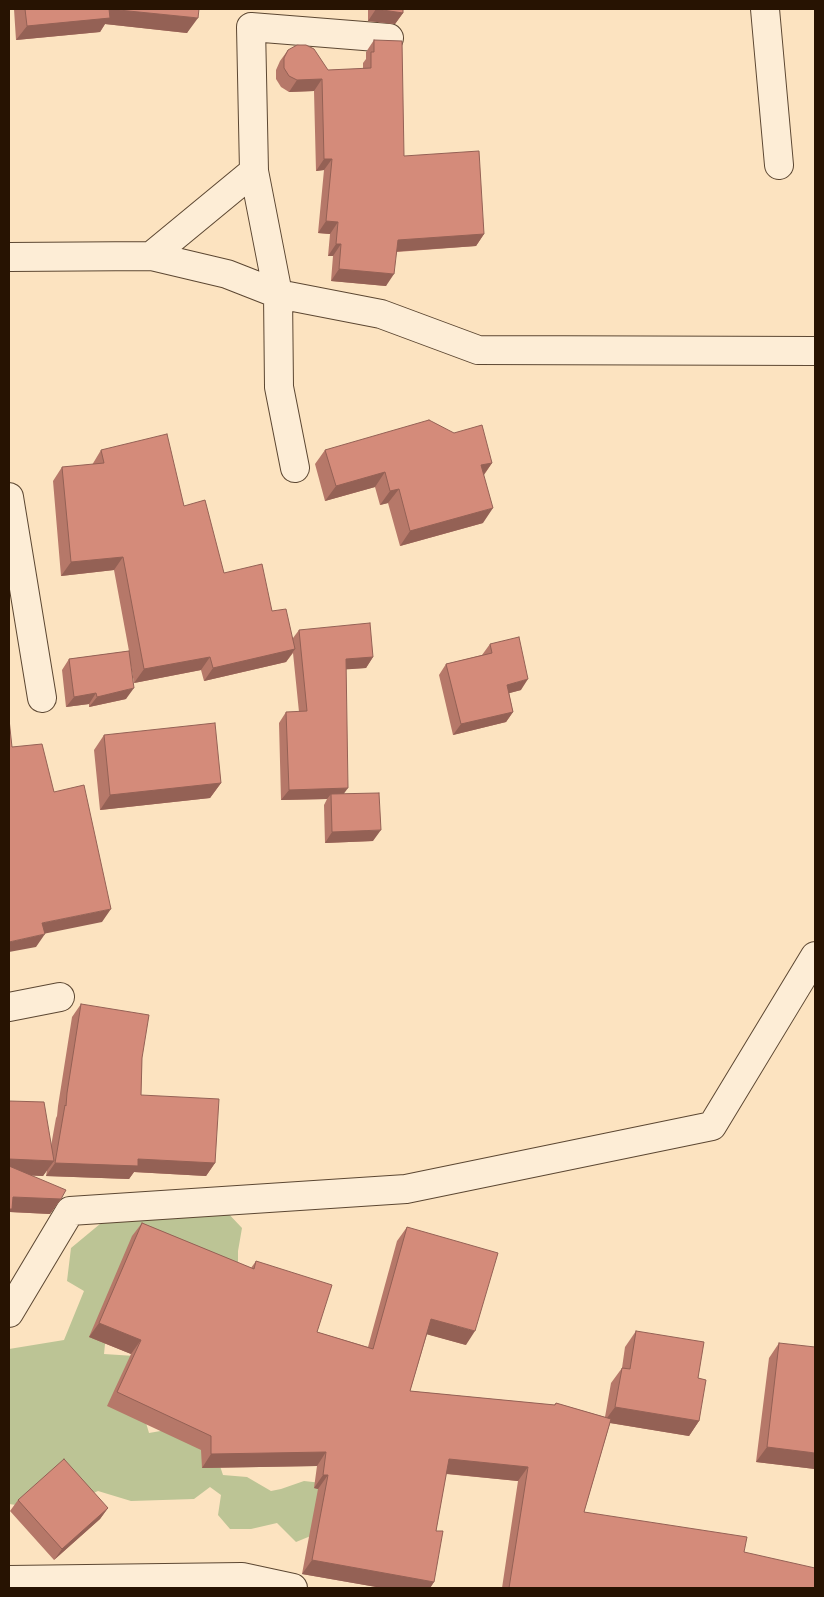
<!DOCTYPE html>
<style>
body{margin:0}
#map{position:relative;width:824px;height:1597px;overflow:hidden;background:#fce3c0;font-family:"Gentium Book Plus",serif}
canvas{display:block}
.frame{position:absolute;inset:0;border:10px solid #271302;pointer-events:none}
</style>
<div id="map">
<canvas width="824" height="1597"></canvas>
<div class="frame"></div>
</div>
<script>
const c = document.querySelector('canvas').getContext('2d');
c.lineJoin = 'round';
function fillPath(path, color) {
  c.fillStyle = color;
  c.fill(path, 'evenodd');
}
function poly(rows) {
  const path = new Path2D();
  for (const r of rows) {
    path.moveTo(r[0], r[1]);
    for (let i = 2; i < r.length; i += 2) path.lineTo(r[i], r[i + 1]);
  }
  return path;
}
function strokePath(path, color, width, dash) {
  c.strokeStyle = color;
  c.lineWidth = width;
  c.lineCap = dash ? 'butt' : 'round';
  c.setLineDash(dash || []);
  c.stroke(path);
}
const green = poly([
 [225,1210,242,1228,238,1251,238,1270,107,1325,104,1354,150,1357,142,1409,149,1433,178,1428,217,1457,223,1475,247,1477,271,1491,281,1489,304,1481,322,1483,318,1533,296,1542,277,1523,251,1529,230,1529,218,1515,221,1495,210,1487,194,1499,131,1501,98,1491,69,1504,37,1508,9,1504,9,1349,64,1340,84,1291,67,1281,71,1248,106,1219]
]);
const minor = poly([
 [765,9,779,165],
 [254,171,278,294,279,387,295,468],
 [151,256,254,171,251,27,389,38],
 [9,257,151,256,227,274,278,294,381,314,478,350,815,351],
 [9,497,42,698],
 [9,1007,60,997],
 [9,1313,70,1211,406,1189,712,1126,815,956],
 [9,1580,242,1577,293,1588]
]);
const wall = poly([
 [14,9,199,9,187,33,105,24,100,32,16,40],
 [368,9,415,9,403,9,403,13,395,24,368,21],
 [374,40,404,156,484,234,476,246,397,252,386,286,331,281,333,256,328,256,330,234,318,233,324,170,316,171,314,91,289,92,281,87,276,79,276,70,280,61,288,50,328,70,363,69,363,63,366,59,366,52],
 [101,450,184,506,224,573,272,611,293,638,299,630,373,657,366,668,346,669,344,794,373,841,325,843,324,805,327,799,281,800,279,723,286,712,299,712,293,653,286,662,204,681,201,670,134,683,131,666,126,699,89,707,89,704,66,707,62,670,69,659,129,651,114,570,61,576,53,481,62,467,92,465],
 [325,450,492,463,484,475,483,523,400,546,388,503,380,505,375,487,325,501,315,464],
 [490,644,521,690,509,693,513,712,506,722,453,735,439,675,446,664,482,655],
 [104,735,221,783,210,798,100,810,94,750],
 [81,1004,142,1058,141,1095,215,1163,206,1176,134,1172,129,1179,46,1176,47,1170,43,1176,31,1175,61,1199,50,1214,10,1212,9,1214,9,1101,51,1146,56,1118,57,1116,58,1106,72,1017],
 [142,1223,251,1268,256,1261,317,1332,368,1347,397,1241,407,1227,466,1345,427,1334,410,1391,554,1405,556,1403,605,1417,611,1383,622,1368,625,1347,636,1331,698,1378,699,1421,689,1436,610,1423,584,1512,744,1552,815,1588,502,1588,518,1481,446,1474,436,1531,434,1582,430,1588,382,1588,302,1574,318,1489,314,1488,317,1466,202,1468,201,1450,107,1406,131,1354,89,1337,132,1236],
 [779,1343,815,1469,756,1462,769,1358],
 [18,1500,108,1508,100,1519,54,1560,10,1511]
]);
const shadedWall = poly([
 [109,9,198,18,187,33,105,24,100,32,16,40,27,26],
 [376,9,403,13,395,24,368,21],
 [322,79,314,91,289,92,297,80],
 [324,159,332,159,324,170,316,171],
 [326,221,338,222,330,234,318,233],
 [484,234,476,246,389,252,398,240],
 [336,244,341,244,333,256,328,256],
 [339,269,394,274,386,286,331,281],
 [492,463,482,477,481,465],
 [385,472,375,487,325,501,336,486],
 [399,489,388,503,380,505,390,491],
 [493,508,483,523,400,546,410,531],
 [123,557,114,570,61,576,71,562],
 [295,649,286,662,204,681,213,668],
 [210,657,201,670,134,683,144,669],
 [373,657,366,668,338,670,346,659],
 [528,679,521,690,499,696,507,685],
 [134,688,126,699,89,707,97,697],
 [96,693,89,704,66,707,74,697],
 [513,712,506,722,453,735,461,724],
 [221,783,210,798,100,810,110,795],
 [348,788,340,799,331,794,327,799,281,800,289,790],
 [381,830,373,841,325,843,332,832],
 [111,909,102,922,33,936,42,923],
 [45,934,36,947,9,952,9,942],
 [9,1159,54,1161,43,1176,9,1175],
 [138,1159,215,1163,206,1176,134,1172,129,1179,46,1176,55,1163],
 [13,1197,61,1199,50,1214,10,1212,9,1214,9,1203],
 [431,1319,475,1331,466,1345,422,1333],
 [99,1323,141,1340,131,1354,89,1337],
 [615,1407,699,1421,689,1436,604,1422],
 [767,1447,815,1453,815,1469,756,1462],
 [326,1452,317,1466,202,1468,211,1454],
 [449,1459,528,1467,518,1481,439,1473],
 [323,1475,328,1475,318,1489,314,1488],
 [108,1508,100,1519,54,1560,62,1549],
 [312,1560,434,1582,430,1588,382,1588,302,1574]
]);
const building = poly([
 [25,9,109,9,110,18,27,26,25,9],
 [109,9,199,9,198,18,109,9],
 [376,9,403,9,403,13,376,9],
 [374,40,402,41,404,156,479,151,484,234,398,240,394,274,339,269,341,244,336,244,338,222,326,221,332,159,324,159,322,79,297,80,289,76,284,68,284,58,288,50,297,45,306,45,314,49,328,70,371,68,371,52,374,52,374,40],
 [429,420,454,433,482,425,492,463,481,465,493,508,410,531,399,489,390,491,385,472,336,486,325,450,429,420],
 [167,434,184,506,205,500,224,573,262,564,272,611,286,609,295,649,213,668,210,657,144,669,123,557,71,562,62,467,104,463,101,450,167,434],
 [370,623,373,657,346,659,348,788,289,790,286,712,307,711,299,630,370,623],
 [519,637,528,679,507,685,513,712,461,724,446,664,492,653,490,644,519,637],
 [129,651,134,688,97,697,96,693,74,697,69,659,129,651],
 [9,719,12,747,42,744,54,792,84,785,111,909,42,923,45,934,9,942,9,719],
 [215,723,221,783,110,795,104,735,215,723],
 [379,793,381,830,332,832,331,794,379,793],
 [81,1004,149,1015,142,1058,141,1095,219,1099,215,1163,138,1159,138,1166,55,1163,65,1105,66,1106,67,1093,81,1004],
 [9,1101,44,1102,54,1161,9,1159,9,1101],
 [9,1166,66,1190,61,1199,13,1197,12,1209,9,1209,9,1166],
 [142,1223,254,1269,256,1261,332,1285,317,1332,373,1349,407,1227,498,1253,475,1331,431,1319,410,1391,555,1405,556,1403,611,1419,584,1512,747,1537,744,1552,815,1568,815,1588,509,1588,528,1467,449,1459,436,1531,443,1531,434,1582,312,1560,328,1475,323,1475,326,1452,211,1454,211,1436,117,1392,141,1340,99,1323,142,1223],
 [636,1331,704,1342,698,1378,706,1380,699,1421,615,1407,622,1368,630,1369,636,1331],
 [779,1343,815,1347,815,1453,767,1447,779,1343],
 [64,1459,108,1508,62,1549,18,1500,64,1459]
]);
fillPath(green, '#bcc495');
strokePath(minor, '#5c4732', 30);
strokePath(minor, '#fdedd6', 28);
fillPath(wall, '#b67869');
fillPath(shadedWall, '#946155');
fillPath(building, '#d48b7a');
strokePath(building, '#946155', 1);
</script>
